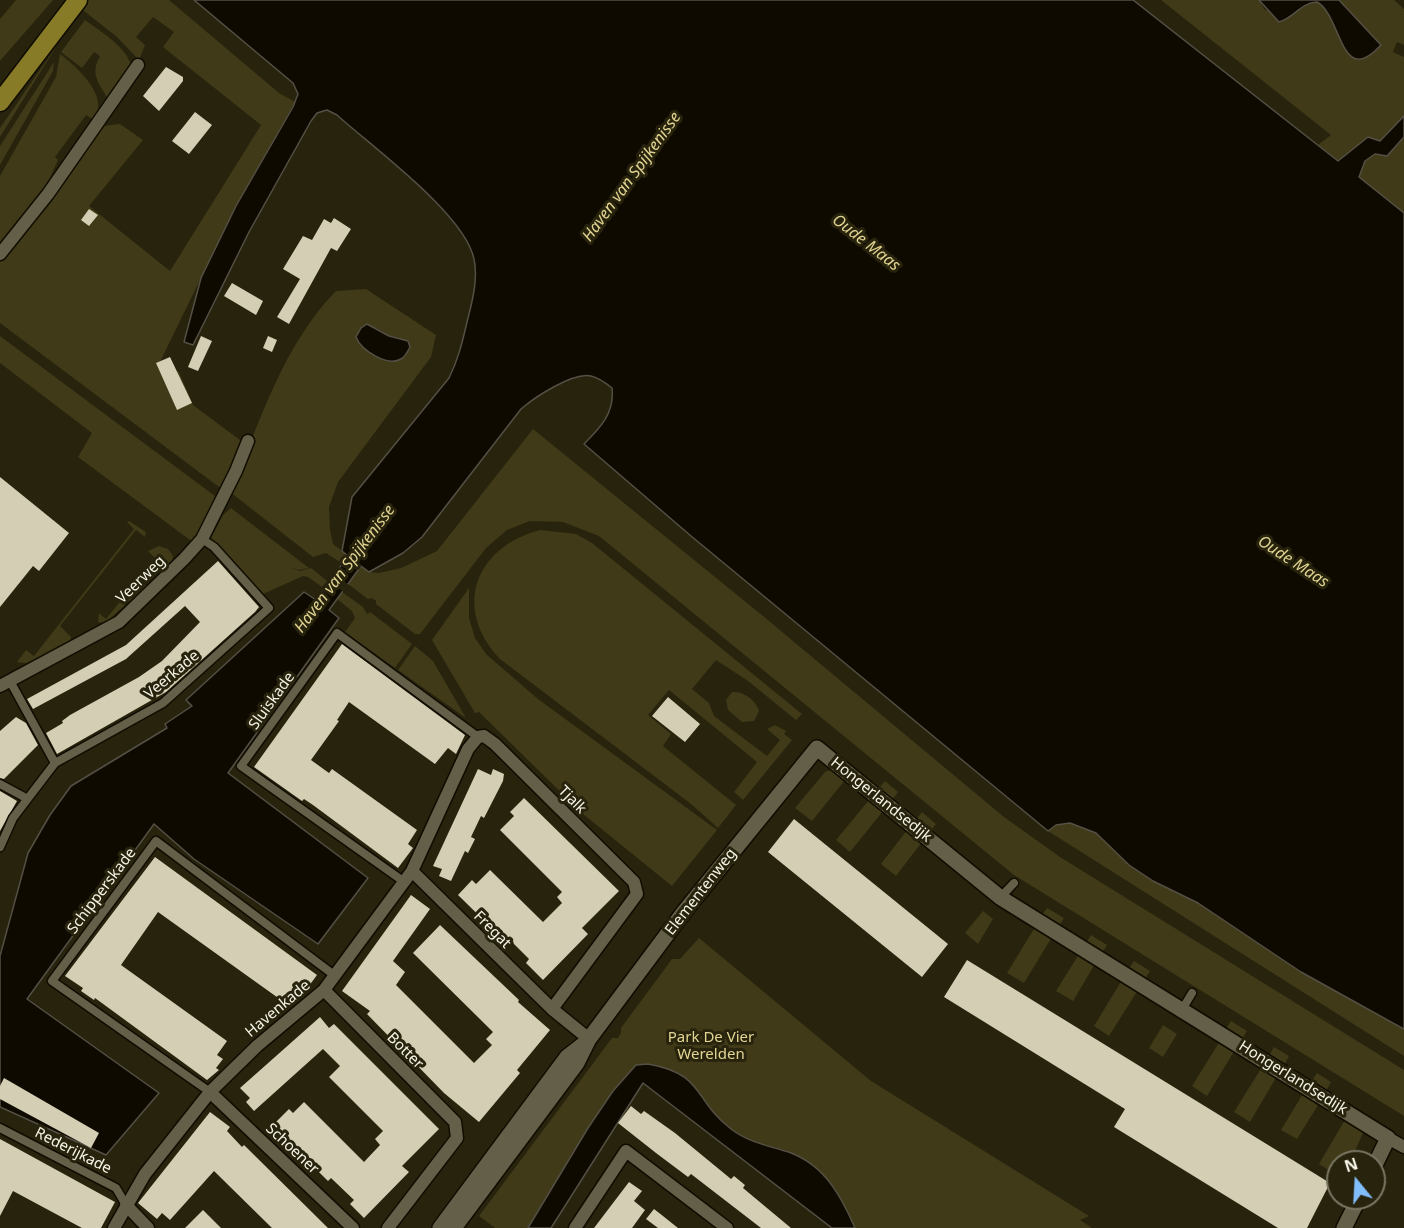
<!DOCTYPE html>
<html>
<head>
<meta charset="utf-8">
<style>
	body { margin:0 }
	#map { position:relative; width:1404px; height:1228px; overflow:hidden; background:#27230d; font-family:"Noto Sans",sans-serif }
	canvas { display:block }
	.north { position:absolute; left:1326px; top:1150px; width:60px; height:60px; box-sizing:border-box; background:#27230d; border:2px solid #797663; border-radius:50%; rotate:342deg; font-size:16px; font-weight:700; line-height:24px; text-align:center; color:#f5f3e5 }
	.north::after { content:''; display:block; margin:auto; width:21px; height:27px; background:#80bdfa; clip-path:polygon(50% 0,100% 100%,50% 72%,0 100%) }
</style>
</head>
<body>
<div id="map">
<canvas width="1404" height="1228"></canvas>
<div class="north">N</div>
</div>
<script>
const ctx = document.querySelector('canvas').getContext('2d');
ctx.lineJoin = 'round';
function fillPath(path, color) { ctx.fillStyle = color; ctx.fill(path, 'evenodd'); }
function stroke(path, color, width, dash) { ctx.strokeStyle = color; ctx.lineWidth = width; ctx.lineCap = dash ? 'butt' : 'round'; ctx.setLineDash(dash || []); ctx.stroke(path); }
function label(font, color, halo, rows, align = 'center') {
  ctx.font = font + ' "Noto Sans",sans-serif'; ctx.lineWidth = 6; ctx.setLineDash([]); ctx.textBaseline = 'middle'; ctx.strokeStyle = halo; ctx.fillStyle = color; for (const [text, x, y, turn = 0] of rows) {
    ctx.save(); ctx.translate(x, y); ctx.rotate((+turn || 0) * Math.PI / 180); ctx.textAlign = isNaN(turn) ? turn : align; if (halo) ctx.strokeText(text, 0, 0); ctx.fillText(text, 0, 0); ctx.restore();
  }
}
const green = new Path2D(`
	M16 0H53L0 61V19Z
	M70 0H169L279 93 295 102 236 206 159 364 179 372 193 405 244 443 224 487H219L0 323V260L103 126 120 124 143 140 89 206 170 271 261 125 163 47 174 32 153 17 136 37 145 45 139 60 117 37Z
	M1161 0H1259L1265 10 1293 14 1300 7 1317 2 1381 45 1339 0H1394L1404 9V45L1397 42 1393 52 1404 57V213L1318 145 1331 135Z
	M85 20C101 32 126 46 131 66L108 99C98 82 90 74 100 56L94 52 82 68 61 52Z
	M59 42 0 137V128Z
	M60 54C78 68 110 96 94 120L86 115 55 157 58 160 44 191 0 247V176L56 77Z
	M54 62 53 71 0 165V146Z
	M366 289 436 335 431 357 338 482 329 507 330 530 333 544 349 556 343 564 326 553 313 557 230 492C260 423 282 346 336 291ZM377 328 389 336 400 338 360 346Z
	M0 336 215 496 211 515 194 543 78 457 92 433 0 363Z
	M533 429 763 616 1004 817 1060 857 1404 1070V1116L1014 875 599 536 563 522 530 521 507 530 486 548 420 634H415L376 604V601L372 598 368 599 348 584 362 565 369 572 379 573 401 568 437 551Z
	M231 508 309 568 299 570 289 567 300 571 311 568 327 581 322 587 308 577 303 576 263 594 211 538 223 515Z
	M129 521 146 532 145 537 136 530 60 626 71 637 70 642 30 664 17 662 26 650 34 656 134 529 127 522Z
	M540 530 576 534 592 543 802 714 796 720 748 681 716 660 692 689 709 703 714 716 767 756 780 740 767 729 775 725 786 731 784 734 792 740 743 800 734 792 757 762 669 690 648 715 671 734 663 746 736 805 718 828 691 804 500 659C452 608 475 547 540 530Z
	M159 546 168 549 173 556 172 563 160 574 156 570 143 583 147 586 105 623 98 622 99 613 106 619 155 558 148 551Z
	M469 588V618L475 638 486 654 538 699 717 830 672 886 583 814 479 712 475 713 432 640Z
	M342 592 363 607 367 614 370 612 412 644 395 668 345 632 355 618 352 611 337 599Z
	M415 646 433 661 466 718 398 670Z
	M732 692C743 691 756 700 759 711L754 721 742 722 728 710 726 700Z
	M830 770 845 780 812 821 795 808 825 772Z
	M885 781 898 792 892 800 878 789Z
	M869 800 883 811 850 852 836 840Z
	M922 812 936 824 930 832 916 820Z
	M1070 823 1096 833 1129 865 1153 881 1198 903 1301 972 1404 1029V1056L1048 831 1055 825Z
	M907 830 922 842 896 876 881 864Z
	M1047 908 1064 918 1059 926 1042 915Z
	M983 911 993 919 978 944 965 933Z
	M1035 927 1052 937 1024 983 1007 973Z
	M1091 935 1107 945 1102 953 1086 943Z
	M699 938 871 1081 1089 1216 1080 1220 1092 1228H837L629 1072 588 1128 528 1228H495L479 1216 612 1038H618L621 1033V1028L672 959H680Z
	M1079 954 1095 964 1073 1001 1056 991Z
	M1134 961 1150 971 1144 980 1128 970Z
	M1122 980 1138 990 1109 1036 1094 1026Z
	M1231 1021 1247 1031 1242 1039 1226 1029Z
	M1163 1025 1177 1034 1163 1057 1149 1048Z
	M1220 1041 1235 1050 1207 1096 1192 1086Z
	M1274 1047 1289 1056 1284 1065 1269 1056Z
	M1262 1067 1277 1076 1250 1122 1234 1112Z
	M1317 1073 1331 1082 1326 1091 1311 1082Z
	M1304 1092 1320 1102 1297 1139 1281 1130Z
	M1346 1118 1361 1128 1363 1133 1350 1162H1338V1176L1319 1164Z`);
const water = new Path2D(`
	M194 0H1133L1338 161 1368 137 1380 141 1404 116V137L1387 156 1375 154 1365 161 1359 177 1404 213V1029L1301 972 1198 903 1153 881 1129 865 1096 833 1070 823 1056 825 1048 831 691 536 584 444C600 428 615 413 612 388 606 383 599 378 591 376 573 372 535 397 521 409L422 537 403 553 369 572 361 566 329 610 339 618 228 773 368 878 318 944 194 859 154 824 27 999 159 1093 106 1155 0 1107V956L28 853 50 815 71 786 167 728 165 724 192 706 186 700 304 592 316 600 348 556 342 551 352 497 449 378C459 358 463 339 468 318 473 299 478 277 474 259 465 214 372 147 337 115L327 110 317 113 311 121 249 232 193 345 184 342 201 278 236 206 293 107 298 94 293 83Z
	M1259 0H1339L1381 45C1340 90 1342 15 1317 2 1300 3 1294 18 1279 22Z
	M367 324 389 336 408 341 410 347C408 351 405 357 401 359 387 367 361 350 356 337L361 328Z
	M648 1064C705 1074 693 1100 731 1129 749 1143 771 1146 791 1153 825 1166 841 1196 855 1228H832L643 1083 551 1228H528L588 1128 613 1091 636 1065Z`);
const pier = new Path2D(`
	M333 573 350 586 345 593 327 580Z`);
const building = new Path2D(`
	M166 67 183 77V81L159 111 143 96Z
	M195 112 212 125 189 154 172 141Z
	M89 209 98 215 89 226 81 220Z
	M334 218 351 229 337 251 331 248 289 324 277 317 300 279 283 269 303 236 312 240 324 219 331 223Z
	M232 283 263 301 256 315 224 296Z
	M201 336 212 341 198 371 188 367Z
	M268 336 277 340 272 352 263 348Z
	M170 357 192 403 177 410 156 363Z
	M0 477 69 533 39 571 33 566 0 607Z
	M218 561 259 607 255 612 166 692 57 754 46 733 63 723 62 721 70 715 139 677 162 661 200 622 185 606 126 659 33 709 27 699 126 645Z
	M342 644 465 735 456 754 448 748 435 764 349 702 337 720 339 721 311 760 329 773 332 769 417 830 408 844 413 848 398 868 313 805 304 799 302 801 254 767Z
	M668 697 700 724 685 742 652 716Z
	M16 717 26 723 38 745 4 779 0 778V731Z
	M478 769 491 775 493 769 504 774 503 781 484 818 481 816 471 837 475 839 468 853 465 851 451 881 439 876 442 869 433 866Z
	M0 791 17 801 0 831Z
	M524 798 619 891 582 928 588 934 543 980 526 963 529 959 509 939 506 942 458 895 472 880 476 884 490 870 543 922 562 903 557 897 562 892 500 830 514 816 510 812Z
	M794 819 948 944 922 977 768 852Z
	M155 857 317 975 303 994 298 991 288 1005 158 912 121 965 227 1041 217 1055 223 1059 216 1068 219 1070 207 1080 95 998 94 1000 81 991 83 988 65 976Z
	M411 895 430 909 393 961 405 972 396 985 474 1063 492 1045 486 1039 493 1032 413 953 440 925 519 1000 518 1002 550 1030 517 1070 520 1073 479 1122 444 1093 367 1014 370 1011 342 991Z
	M967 960 1330 1183 1307 1228H1278L1114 1127 1125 1109 944 997Z
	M320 1017 329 1028 334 1024 439 1129 402 1166 409 1172 364 1218 350 1204 354 1200 331 1178 328 1181 272 1126 289 1109 293 1113 304 1102 364 1162 380 1145 375 1139 383 1131 329 1077 340 1066 323 1049 254 1111 246 1102 250 1098 240 1088Z
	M4 1078 99 1133 91 1148 0 1099V1086Z
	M631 1106 641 1114 644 1111 675 1133 731 1179 734 1176 745 1185 743 1188 791 1228H761L691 1174 688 1177 656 1153 618 1123Z
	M210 1112 230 1127 227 1131 242 1147 244 1145 328 1228H272L214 1171 170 1220 162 1213 157 1219 138 1203Z
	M0 1139 115 1202 101 1228H82L13 1191 0 1216Z
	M629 1182 642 1191 634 1201 645 1210 632 1228H594Z
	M654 1209 663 1216 678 1228H658L646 1219Z
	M203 1210 221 1228H185Z`);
const pedestrian = new Path2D(`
	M10 681 55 763
	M0 784 26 798
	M0 847 13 818 55 763 163 703 269 608 214 547 202 539
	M403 881 241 766 337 633 478 737
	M999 899 1014 883
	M1180 1013 1192 993
	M210 1092 52 981 156 841 334 975
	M0 1128 116 1188 126 1205`);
const minor = new Path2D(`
	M0 254 48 194 138 65
	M0 686 119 622 184 559 202 539 236 471 248 441
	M412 871 552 1009 589 1039
	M324 990 455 1122 457 1138 388 1228
	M210 1092 353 1228
	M1388 1138 1404 1147
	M126 1205 148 1228
	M114 1228 145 1174 210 1092 257 1046 324 990 412 871 468 749 478 737 484 736 495 744 634 882 637 894 552 1009
	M575 1228 626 1151 727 1228`);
const tertiary = new Path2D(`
	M440 1228 567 1057 585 1043
	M454 1228 577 1063 589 1039 683 913 817 748 1001 898 1388 1138 1374 1167
	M1344 1228 1359 1198`);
const primary = new Path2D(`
	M0 102 78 0`);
const streetNames = [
	["Veerweg",141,580,-44],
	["Veerkade",172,675,-40],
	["Sluiskade",272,701,-54],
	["Tjalk",572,800,45],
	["Hongerlandsedijk",881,800,39],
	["Schipperskade",102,891,-53],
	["Elementenweg",701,892,-52],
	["Fregat",492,930,45],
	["Havenkade",278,1009,-40],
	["Botter",405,1051,45],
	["Hongerlandsedijk",1293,1078,32],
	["Schoener",292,1149,43],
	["Rederijkade",73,1151,27]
];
const parkNames = [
	["Park De Vier",711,1038],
	["Werelden",711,1055]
];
const waterNames = [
	["Haven van Spijkenisse",632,177,-54],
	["Oude Maas",866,243,38],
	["Oude Maas",1293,562,33],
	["Haven van Spijkenisse",345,569,-53]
];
fillPath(green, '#403a18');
fillPath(water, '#0f0a00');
stroke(water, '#545045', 1.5);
fillPath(pier, '#27230d');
fillPath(building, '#d3ceb4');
stroke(pedestrian, '#100c00', 11);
stroke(minor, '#100c00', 15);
stroke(tertiary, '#100c00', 18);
stroke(primary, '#100c00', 21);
stroke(pedestrian, '#635f48', 8);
stroke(minor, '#635f48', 12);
stroke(tertiary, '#635f48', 15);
stroke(primary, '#887b28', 18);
label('15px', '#f5f3e5', '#27230d', streetNames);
label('15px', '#e2d593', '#27230d', parkNames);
label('italic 16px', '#e0d391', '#27230d', waterNames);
</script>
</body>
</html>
